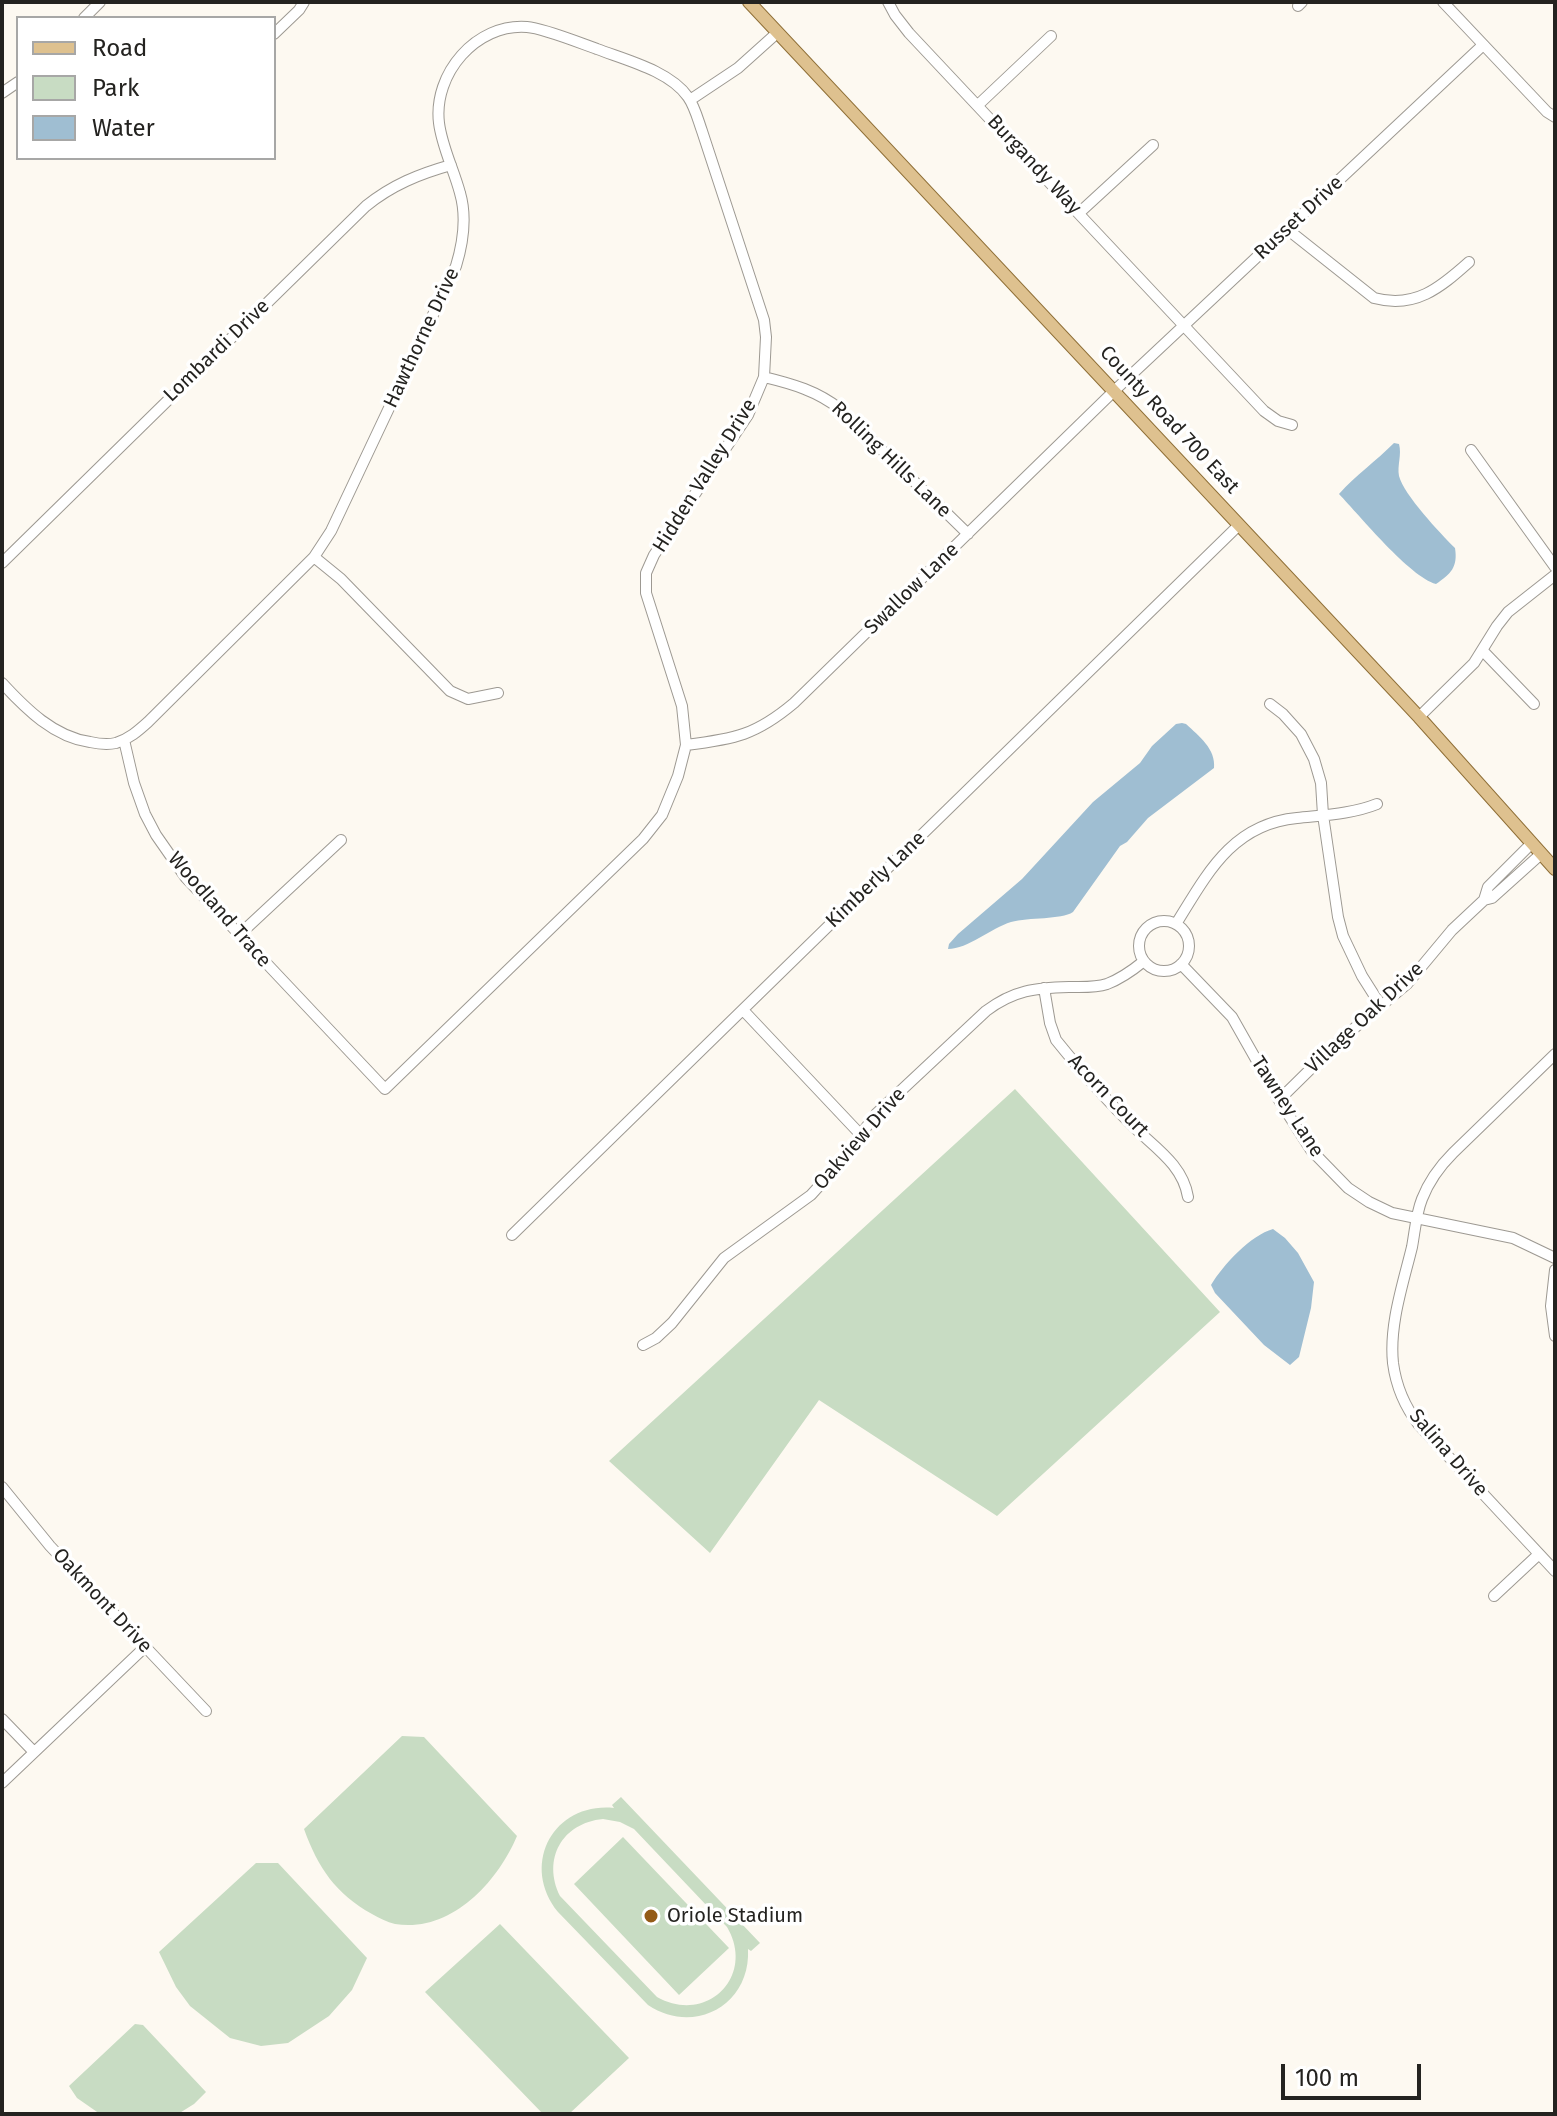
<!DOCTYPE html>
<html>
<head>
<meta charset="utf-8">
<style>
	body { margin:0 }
	#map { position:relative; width:1557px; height:2116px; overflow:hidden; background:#fdf9f1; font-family:"Fira Sans",sans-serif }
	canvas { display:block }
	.frame { position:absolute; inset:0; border:4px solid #242320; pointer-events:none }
	.legend { position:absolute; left:16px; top:16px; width:260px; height:144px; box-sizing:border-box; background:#fff; border:2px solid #a7a7a6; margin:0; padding:10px 14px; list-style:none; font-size:24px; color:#242320 }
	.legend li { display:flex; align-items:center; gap:16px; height:40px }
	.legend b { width:40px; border:2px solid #a7a7a6 }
	.scale { position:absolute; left:1281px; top:2064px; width:140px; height:36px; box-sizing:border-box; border:4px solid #242320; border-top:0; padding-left:10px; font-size:24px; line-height:28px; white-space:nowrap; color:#242320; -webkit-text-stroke:6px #fff; paint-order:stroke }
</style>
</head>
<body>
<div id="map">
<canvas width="1557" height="2116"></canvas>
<div class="frame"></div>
<ul class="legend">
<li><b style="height:10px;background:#dec18f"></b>Road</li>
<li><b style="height:22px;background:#c8dcc3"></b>Park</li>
<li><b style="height:22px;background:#9fbed2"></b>Water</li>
</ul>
<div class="scale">100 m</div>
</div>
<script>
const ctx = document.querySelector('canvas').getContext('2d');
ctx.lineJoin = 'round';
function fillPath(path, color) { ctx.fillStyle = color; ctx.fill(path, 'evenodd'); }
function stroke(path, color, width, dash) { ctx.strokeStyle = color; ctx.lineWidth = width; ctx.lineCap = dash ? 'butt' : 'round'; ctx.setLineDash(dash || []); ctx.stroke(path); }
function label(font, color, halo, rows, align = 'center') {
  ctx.font = font + ' "Fira Sans",sans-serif'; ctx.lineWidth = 7; ctx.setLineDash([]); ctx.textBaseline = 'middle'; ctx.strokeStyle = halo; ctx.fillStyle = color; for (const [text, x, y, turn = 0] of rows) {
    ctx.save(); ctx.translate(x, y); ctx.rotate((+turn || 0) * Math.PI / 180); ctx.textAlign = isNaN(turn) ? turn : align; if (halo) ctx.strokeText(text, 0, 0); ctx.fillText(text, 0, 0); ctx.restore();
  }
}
const green = new Path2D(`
	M1015 1089 1220 1312 997 1516 819 1400 710 1553 609 1461Z
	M402 1736 424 1737 517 1836C497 1883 451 1933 395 1924 387 1922 379 1918 372 1914 336 1894 318 1868 304 1829Z
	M621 1797 760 1943 751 1951 748 1949C751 2005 694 2036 648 2005L558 1912C520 1865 553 1802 614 1808L612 1805ZM603 1819 620 1822 634 1829 727 1927C756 1976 707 2025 657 1997L560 1896C542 1859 562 1823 603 1819Z
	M623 1837 729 1948 679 1995 574 1884Z
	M256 1863H278L367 1958 352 1990 329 2016 288 2043 261 2046 230 2038 190 2006 176 1987 159 1952Z
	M500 1924 629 2058 569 2114H543L425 1992Z
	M135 2024 143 2025 206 2092 194 2104 178 2114H100L77 2098 69 2086Z`);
const water = new Path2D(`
	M1394 443 1399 444C1402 455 1397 465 1399 476 1404 495 1440 533 1455 548 1458 567 1451 574 1436 584 1410 577 1360 516 1339 494 1356 475 1376 461 1394 443Z
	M1182 723 1186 724C1199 736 1216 749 1214 768L1148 818 1127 842 1120 846 1073 912C1061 920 1029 917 1011 922 991 928 968 949 948 949L949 944 958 934 1022 879 1093 802 1140 763 1152 746 1176 724Z
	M1273 1229 1285 1238 1298 1253 1314 1282 1311 1308 1299 1357 1290 1365 1264 1345 1215 1293 1211 1285C1223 1265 1251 1235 1273 1229Z`);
const minor = new Path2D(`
	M888 2 895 15 909 33 1264 411 1278 421 1292 425
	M1443 2 1547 112 1555 117
	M1298 6 1302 2
	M84 18 100 2
	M274 34 299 10 304 2
	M2 93 18 82
	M690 100 738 68 777 33
	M978 105 1051 36
	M1079 213 1153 145
	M1287 229 1374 298C1415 309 1440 288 1469 262
	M764 377C793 384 817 391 840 409L968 534
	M1471 450 1555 567
	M314 557 341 579 450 691 468 699 498 693
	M2 563 366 206C392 185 419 174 451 165
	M1482 650 1534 704
	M2 683C26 709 54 737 90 742 99 744 107 745 116 743 129 739 138 731 148 722L314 557 331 531 456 266C463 243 467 217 460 193 454 170 442 147 439 123 433 74 476 23 527 27 543 28 580 43 597 49 626 60 670 71 688 97 695 107 698 120 702 131L764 320 766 337 764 377 748 415 654 555 646 573V593L682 706 686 745 678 776 662 815 643 839 385 1089 186 878 156 835 145 814 134 783 124 740
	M1270 704 1283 714 1301 734 1314 759 1321 783 1323 815 1338 917 1343 936 1362 976 1381 1006
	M1419 717 1474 663 1497 626 1508 612 1555 575
	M686 745C735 739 756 735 794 703L1114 391 1483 45
	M1484 900 1488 887 1532 843
	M1139 946a25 25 0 1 1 50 0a25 25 0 1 1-50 0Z
	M1176 924C1207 874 1232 824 1297 818 1324 815 1352 814 1377 804
	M239 935 341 840
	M1181 964 1232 1017 1279 1100 1311 1150 1348 1188 1369 1202 1392 1213 1513 1238 1555 1258
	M1044 988 1050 1023 1056 1040C1081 1071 1108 1102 1136 1129 1157 1149 1183 1166 1188 1197
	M743 1010 860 1134
	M1555 1054 1453 1153C1440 1166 1429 1181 1422 1199 1416 1214 1415 1231 1412 1247 1403 1284 1389 1325 1393 1363 1396 1386 1405 1407 1419 1425L1555 1571
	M1279 1100 1339 1041 1407 984 1452 930 1484 900 1492 898 1541 854
	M512 1235 1239 525
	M1555 1270 1551 1306 1555 1336
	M643 1345 656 1338 672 1323 724 1258 811 1195 839 1164 876 1114 986 1011C1014 990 1035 988 1069 987 1081 987 1095 988 1107 984 1120 979 1133 970 1144 961
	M2 1487 50 1546 206 1711
	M1494 1596 1539 1554
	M2 1719 34 1752
	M2 1783 145 1647`);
const major = new Path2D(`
	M749 2 1419 717 1555 869`);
const markers = [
	[651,1916,8,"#945b17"]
];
const streetNames = [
	["Burgandy Way",1034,165,47],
	["Russet Drive",1299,218,-43],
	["Hawthorne Drive",422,338,-65],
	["Lombardi Drive",217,351,-44],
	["County Road 700 East",1169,420,47],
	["Rolling Hills Lane",891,460,44],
	["Hidden Valley Drive",705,476,-58],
	["Swallow Lane",912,589,-44],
	["Kimberly Lane",876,880,-44],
	["Woodland Trace",219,910,49],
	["Village Oak Drive",1365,1018,-43],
	["Acorn Court",1108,1096,46],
	["Tawney Lane",1287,1107,57],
	["Oakview Drive",860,1139,-49],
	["Salina Drive",1448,1453,49],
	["Oakmont Drive",102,1601,47]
];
const poiNames = [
	["Oriole Stadium",667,1916]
];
fillPath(green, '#c8dcc3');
fillPath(water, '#9fbed2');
stroke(minor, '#9d9992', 12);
stroke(major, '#8f6f37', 14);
stroke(minor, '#fff', 10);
stroke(major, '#dec18f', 12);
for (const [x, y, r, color] of markers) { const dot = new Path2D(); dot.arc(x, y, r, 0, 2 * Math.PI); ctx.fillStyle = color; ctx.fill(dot); stroke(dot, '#fff', 3); }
label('20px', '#242320', '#fff', streetNames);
label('20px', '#242320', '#fff', poiNames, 'left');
</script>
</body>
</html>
